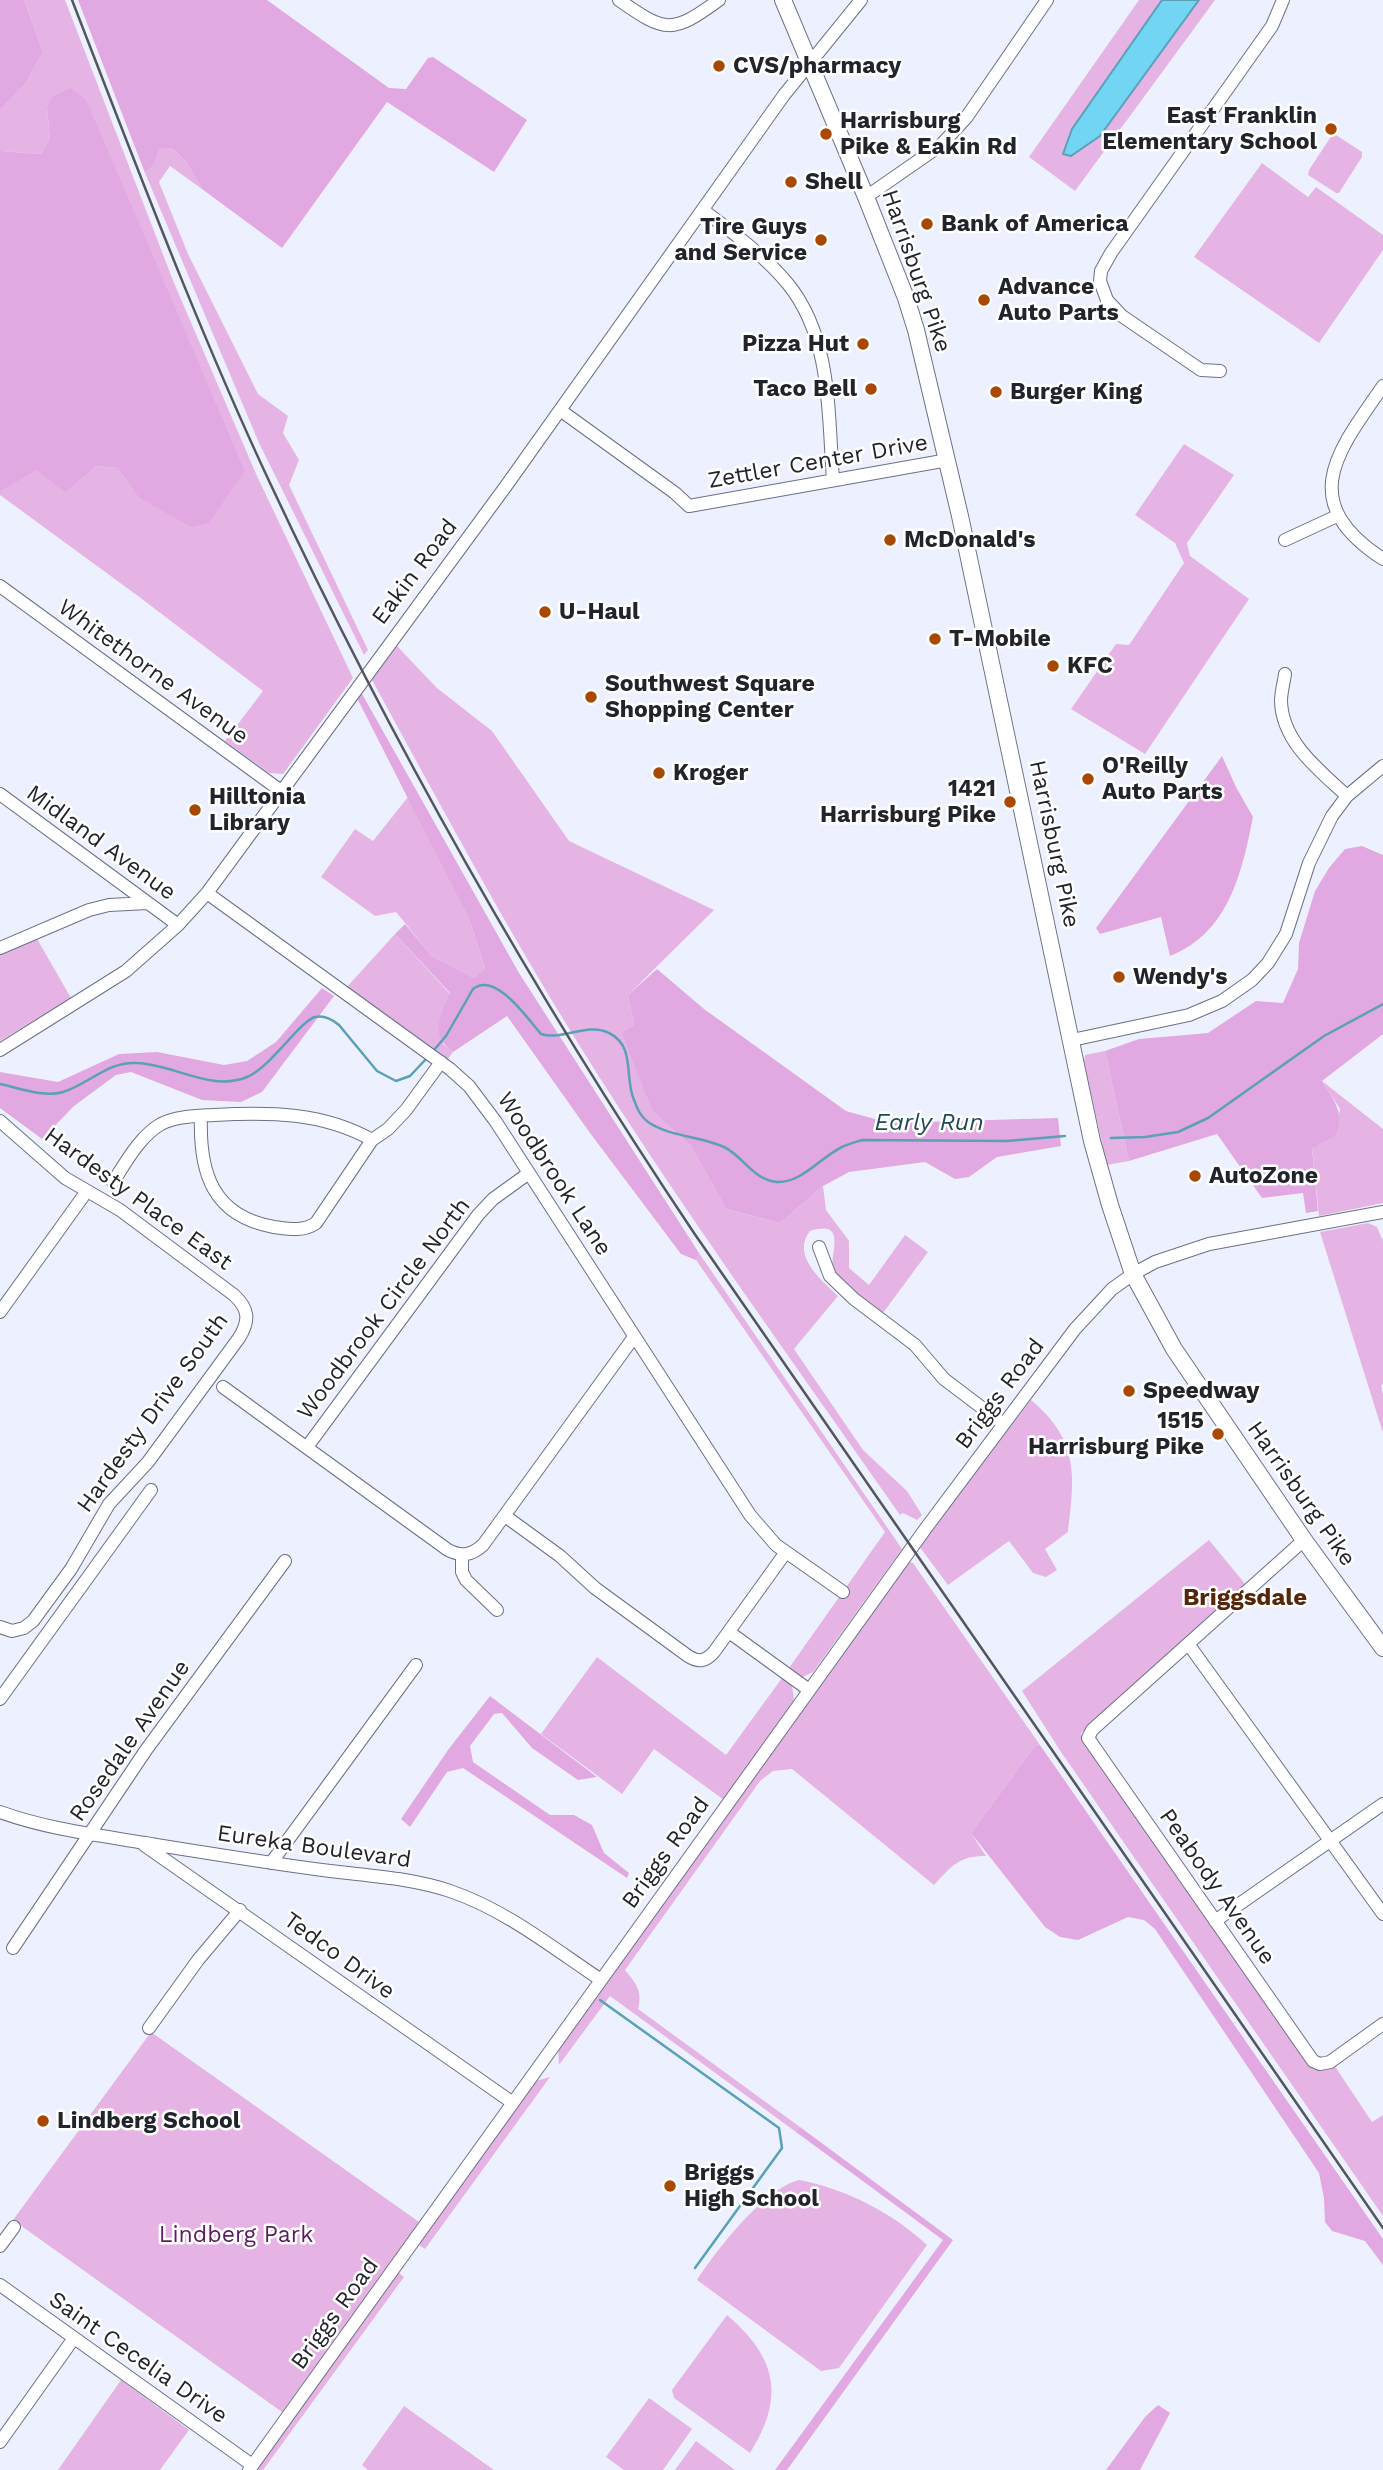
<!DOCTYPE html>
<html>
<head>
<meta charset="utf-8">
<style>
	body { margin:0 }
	canvas { display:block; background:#edf1ff }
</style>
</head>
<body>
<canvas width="1383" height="2470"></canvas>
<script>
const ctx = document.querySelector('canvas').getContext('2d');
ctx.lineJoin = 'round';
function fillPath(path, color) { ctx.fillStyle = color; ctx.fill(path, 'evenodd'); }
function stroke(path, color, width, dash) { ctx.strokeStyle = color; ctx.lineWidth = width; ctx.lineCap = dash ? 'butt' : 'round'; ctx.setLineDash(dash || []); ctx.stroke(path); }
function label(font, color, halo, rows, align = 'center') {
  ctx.font = font + ' "Work Sans",sans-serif'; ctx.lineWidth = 5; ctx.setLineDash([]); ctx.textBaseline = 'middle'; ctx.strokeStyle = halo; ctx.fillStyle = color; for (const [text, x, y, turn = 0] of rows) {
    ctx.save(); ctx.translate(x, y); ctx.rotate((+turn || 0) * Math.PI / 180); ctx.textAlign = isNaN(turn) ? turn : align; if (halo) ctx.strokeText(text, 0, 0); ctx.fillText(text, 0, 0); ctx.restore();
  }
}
const green = new Path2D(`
	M24 0H65L174 283 257 476 353 678 283 774 269 773 225 741 263 691 138 596 0 495V492L36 469 65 493 97 466 117 468 138 497 245 470 163 280 47 108 50 138 41 154 0 151V110L26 83 43 52Z
	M1139 0H1162L1072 129 1064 154 1100 136 1199 0H1215L1075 191 1029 157Z
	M1332 135H1336L1362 152V157L1339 193H1336L1308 175 1309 170Z
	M160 148H172L187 163 202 189 170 166 159 182 188 254 258 394 288 416 283 433 299 460 289 485 368 650 364 655 259 443 145 173 154 165Z
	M1262 163 1308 197 1316 187 1383 235V250L1319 343 1194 257Z
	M1184 444 1234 475 1187 543 1190 556 1249 599 1145 754 1071 709 1116 644 1129 645 1184 563 1175 543 1135 515Z
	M397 646 437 688 492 731 569 841 714 910 628 995 634 1025 623 1033 652 1111 691 1146 726 1209 780 1223 823 1186 826 1210 849 1241V1268L869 1285 905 1235 928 1252 883 1313C867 1301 848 1290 835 1274 825 1261 852 1218 810 1231 791 1255 821 1280 838 1296L794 1349 863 1450 907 1491 922 1515 917 1520 903 1513 900 1515C792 1360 681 1208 581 1048 506 928 440 804 372 680Z
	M408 797 470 921 485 968 474 978 432 956 396 912 375 916 321 877 355 829 373 841Z
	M395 934 450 994 443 1044 453 1052 447 1060 346 988Z
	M36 937 71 998 0 1041V953Z
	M1105 1051 1129 1161 1107 1165 1084 1062 1085 1055Z
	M1322 1081 1383 1129V1203L1319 1216 1312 1147 1335 1135 1340 1109Z
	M1368 1223 1377 1227 1383 1241V1384L1381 1386 1383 1394V1433L1320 1232Z
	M699 1253 902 1549 813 1672 801 1678 789 1668 885 1532 696 1260Z
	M1031 1400C1079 1440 1075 1476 1068 1532L1045 1549 1057 1570 1046 1577 1033 1573 1009 1541 948 1585 919 1546Z
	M1209 1540 1246 1585 1081 1733V1739L1307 2059 1334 2065 1372 2122 1383 2115V2216L1061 1752 1022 1691Z
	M909 1562 913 1563 1040 1745 1035 1746 971 1833 986 1856C958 1856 952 1866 934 1885L792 1769 773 1771 760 1781 625 1970C636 1983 643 1992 638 2009L800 2127 796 2132 610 1996 559 2065 558 2048Z
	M597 1657 726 1755 782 1678 792 1685 794 1700 724 1800 654 1749 622 1794 541 1734Z
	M151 2032 419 2222 282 2412 13 2220Z
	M550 2077 425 2249 420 2246 421 2237 532 2082Z
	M799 2180C846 2189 893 2213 927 2245L839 2368 821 2371 697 2280C717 2250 763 2189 799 2180Z
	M397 2271 404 2277 263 2470H255Z
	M727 2315C776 2357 786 2396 750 2453L674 2398 672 2390Z
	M121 2380 189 2430 160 2470H58Z
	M649 2398 692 2429 663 2470H624L606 2457Z
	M404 2406 494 2470H368L362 2465Z
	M696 2441 735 2470H675Z`);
const forest = new Path2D(`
	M0 0H24L43 52 26 83 0 110Z
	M78 0H267L389 88 406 89 428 58 433 57 527 120 494 172 387 102 282 248 202 189 187 163 172 148H160L154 165 145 173Z
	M70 88 86 100 245 470 209 523 191 527 138 497 117 468 97 466 65 493 36 470 0 492V151L41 154 50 138 47 108 52 97Z
	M361 692 519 973 699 1253 696 1260 681 1254 590 1133 507 1016 453 1052C429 1035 440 1016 450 993L395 934 405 924 432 956 474 978 485 968 470 921 357 698Z
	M1222 756 1236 787 1253 817C1242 872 1229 933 1170 956L1161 917 1100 934 1096 928Z
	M1362 846 1383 855V1034L1322 1081C1334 1101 1345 1112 1336 1135L1312 1148 1318 1211 1306 1213 1303 1193 1262 1198 1217 1134 1129 1161 1105 1051 1139 1039 1208 1033 1256 1001 1283 1003 1298 969 1299 943 1315 891 1329 868 1345 849Z
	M657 969 704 1009 846 1111 889 1123 1058 1118 1061 1146 997 1157 969 1177 955 1179 925 1162 849 1172 823 1186 780 1223 726 1209 691 1146 652 1111 622 1033 634 1025 628 995Z
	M322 988 334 996 262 1092 241 1102 202 1100 131 1072 116 1075 74 1106 42 1139 0 1108V1072L58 1082 119 1054 157 1052 224 1065 247 1061 276 1042Z
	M490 1696 597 1777 578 1780 532 1748 502 1713 494 1714 470 1746 473 1762 550 1815H574L592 1825 604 1853 629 1873 627 1878 463 1768 447 1772 410 1827 401 1819 448 1750Z
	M1040 1745 1383 2239V2265L1365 2241 1332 2231 1325 2222 1324 2198 1319 2173 1155 1929 1144 1920 1128 1917 1078 1940 1060 1937 1045 1927 971 1833 1035 1746Z
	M800 2127 953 2240 787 2470H775L943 2240 796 2132Z
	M1158 2405 1170 2413 1140 2470H1106L1145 2417Z`);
const water = new Path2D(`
	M1162 0H1199L1100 136 1071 156 1063 154 1072 129Z`);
const stream = new Path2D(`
	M434 1050 446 1036 473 989C495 971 527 1018 541 1034 562 1041 588 1022 609 1033 636 1046 624 1078 634 1100 637 1108 640 1116 648 1122 670 1137 700 1136 724 1147 743 1156 753 1180 777 1182 802 1183 821 1157 842 1147 848 1144 856 1142 862 1140L1007 1141 1065 1136
	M0 1084C19 1088 44 1098 63 1092 89 1084 108 1061 137 1063 173 1064 211 1092 247 1077 269 1069 300 1021 315 1017 324 1015 333 1020 339 1025L377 1071 396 1081 410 1076 427 1058
	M1111 1138 1145 1137 1178 1132 1208 1118 1324 1036 1383 1004
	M600 2000 779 2128 782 2148 695 2268`);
const minor = new Path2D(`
	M619 0C666 33 672 34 719 0
	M866 197 941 145 966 118 1047 0
	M703 210C733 233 764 255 788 284 832 338 828 415 833 480
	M1220 371 1201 370 1122 316 1107 300 1100 281 1101 271 1111 253 1272 26 1283 0
	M1383 386C1336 453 1296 502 1383 559
	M560 410 675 493 689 506 948 460
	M1285 540 1337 516
	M0 586 281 791
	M1285 674C1284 682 1281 692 1281 701 1282 742 1319 770 1347 796
	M0 794 178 925
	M207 893 450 1069 469 1086 496 1122 750 1515 776 1545 843 1592
	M0 948 89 910 109 905 148 903
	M1072 1040 1189 1015 1222 1001 1252 980 1268 963 1286 934 1309 863 1332 816 1347 796 1383 766
	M0 1050 126 971 178 925 207 893 506 486 784 95 861 0
	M201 1116C199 1172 212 1216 274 1227 289 1229 303 1232 316 1223L372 1140 388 1129 406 1110 441 1062
	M0 1121 65 1178 120 1210 234 1295C249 1309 250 1320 239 1338L148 1462 109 1504 71 1569 33 1621 24 1628 12 1631 0 1627
	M113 1182C126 1162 140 1136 161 1124 176 1116 197 1116 214 1115 269 1112 323 1112 372 1140
	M819 1247 830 1276 854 1299 915 1345 944 1379 1002 1423
	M0 1312 87 1191
	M223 1387 448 1550C462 1557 472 1555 483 1545L634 1337
	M307 1447 478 1215 493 1199 529 1173
	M505 1516 560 1556 595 1588 688 1656C699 1663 706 1661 714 1652L786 1552
	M1304 1540 1092 1730 1088 1738 1313 2061 1320 2064 1330 2062 1383 2024
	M462 1555V1572L466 1580 497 1610
	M729 1632 809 1690
	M1189 1645 1383 1914
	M0 1699 151 1490
	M0 1812C47 1829 97 1835 145 1843 207 1853 268 1863 330 1871 370 1876 412 1878 450 1891 506 1910 553 1948 601 1980
	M144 1845 513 2103
	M271 1863 416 1665
	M1215 1921 1383 1804
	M13 1948 146 1750 285 1561
	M149 2028 198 1960 240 1910
	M0 2246 14 2227
	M0 2285 252 2465
	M0 2442 74 2338
	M249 2470 926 1528 1075 1329 1112 1289 1133 1274 1155 1262 1209 1244 1383 1212`);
const major = new Path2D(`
	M783 0 866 197 906 298 916 330 960 516 1092 1141 1110 1205 1133 1274 1174 1349 1304 1540 1383 1648`);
const rail = new Path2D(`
	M72 0C135 162 196 325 270 483 393 746 532 991 694 1233L1383 2228`);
const markers = [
	[719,66,7,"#a84801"],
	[1331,129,7,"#a84801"],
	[826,134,7,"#a84801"],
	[791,182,7,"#a84801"],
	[927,224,7,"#a84801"],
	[821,240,7,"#a84801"],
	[984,300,7,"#a84801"],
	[863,344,7,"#a84801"],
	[871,389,7,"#a84801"],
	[996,392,7,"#a84801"],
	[890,540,7,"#a84801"],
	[545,612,7,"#a84801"],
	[935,639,7,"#a84801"],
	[1053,666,7,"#a84801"],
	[591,697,7,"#a84801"],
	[659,773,7,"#a84801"],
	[1088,779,7,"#a84801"],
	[1010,802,7,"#a84801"],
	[195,810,7,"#a84801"],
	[1119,977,7,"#a84801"],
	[1195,1176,7,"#a84801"],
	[1129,1391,7,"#a84801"],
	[1218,1434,7,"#a84801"],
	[43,2121,7,"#a84801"],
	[670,2186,7,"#a84801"]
];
const poiNames = [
	["CVS/pharmacy",733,66],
	["East Franklin",1317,116,"right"],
	["Elementary School",1317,142,"right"],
	["Harrisburg",840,121],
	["Pike & Eakin Rd",840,147],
	["Shell",805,182],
	["Bank of America",941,224],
	["Tire Guys",807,227,"right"],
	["and Service",807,253,"right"],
	["Advance",998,287],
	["Auto Parts",998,313],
	["Pizza Hut",849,344,"right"],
	["Taco Bell",857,389,"right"],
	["Burger King",1010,392],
	["McDonald's",904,540],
	["U-Haul",559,612],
	["T-Mobile",949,639],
	["KFC",1067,666],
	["Southwest Square",605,684],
	["Shopping Center",605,710],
	["O'Reilly",1102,766],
	["Auto Parts",1102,792],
	["Kroger",673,773],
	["1421",996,789,"right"],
	["Harrisburg Pike",996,815,"right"],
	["Hilltonia",209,797],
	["Library",209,823],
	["Wendy's",1133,977],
	["AutoZone",1209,1176],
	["Speedway",1143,1391],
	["1515",1204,1421,"right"],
	["Harrisburg Pike",1204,1447,"right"],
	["Lindberg School",57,2121],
	["Briggs",684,2173],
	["High School",684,2199]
];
const streetNames = [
	["Harrisburg Pike",916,271,71],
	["Zettler Center Drive",818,462,-10],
	["Eakin Road",415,572,-53],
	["Whitethorne Avenue",153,672,36],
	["Midland Avenue",101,843,36],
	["Harrisburg Pike",1054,844,78],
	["Woodbrook Lane",554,1174,57],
	["Hardesty Place East",138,1199,36],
	["Woodbrook Circle North",384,1309,-53],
	["Briggs Road",1000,1394,-53],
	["Hardesty Drive South",153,1413,-54],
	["Harrisburg Pike",1301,1494,55],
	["Rosedale Avenue",130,1741,-55],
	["Eureka Boulevard",314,1847,8],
	["Briggs Road",666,1853,-54],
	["Peabody Avenue",1217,1887,55],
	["Tedco Drive",339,1956,36],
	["Briggs Road",335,2314,-54],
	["Saint Cecelia Drive",138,2358,35]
];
const parkNames = [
	["Lindberg Park",236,2235]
];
const waterNames = [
	["Early Run",929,1123]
];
const neighbourhoodNames = [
	["Briggsdale",1245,1598]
];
fillPath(green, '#e5b4e4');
fillPath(forest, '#e2a8e2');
fillPath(water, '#72d5f3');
stroke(water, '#5aa0b7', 2);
stroke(stream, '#5aa0b7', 2.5);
stroke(minor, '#6b7185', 14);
stroke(major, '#6b7185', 18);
stroke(minor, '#fff', 12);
stroke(major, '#fff', 16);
stroke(rail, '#53565f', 2.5);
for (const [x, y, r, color] of markers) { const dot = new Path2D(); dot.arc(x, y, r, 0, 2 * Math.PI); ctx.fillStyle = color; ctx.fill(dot); stroke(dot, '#fff', 2.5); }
label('bold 23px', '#22242c', '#fff', poiNames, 'left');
label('23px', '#22242c', '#fff', streetNames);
label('23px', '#5e1b60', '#fff', parkNames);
label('italic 24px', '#1d4956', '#fff', waterNames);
label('bold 24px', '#55260a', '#fff', neighbourhoodNames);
</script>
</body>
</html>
